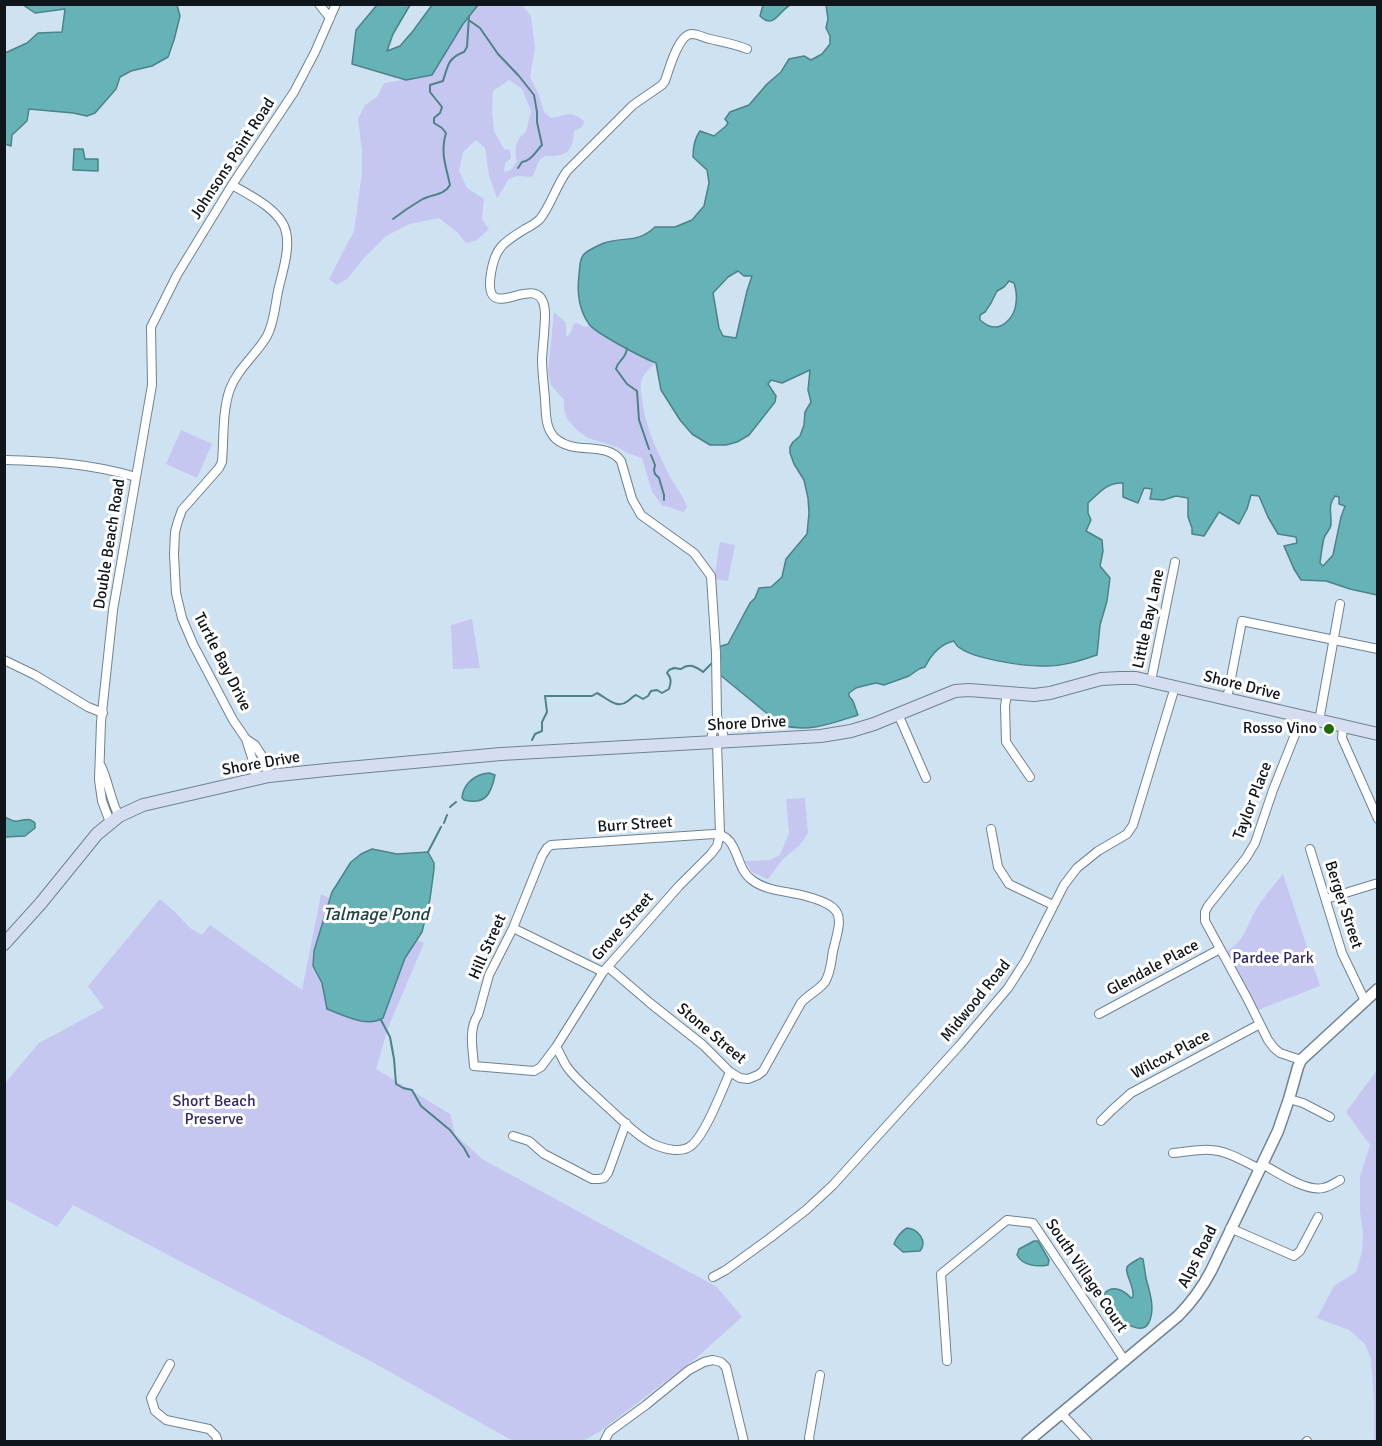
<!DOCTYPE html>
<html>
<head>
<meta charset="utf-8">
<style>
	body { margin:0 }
	#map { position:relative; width:1382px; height:1446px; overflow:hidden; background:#cee2f2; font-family:Signika,sans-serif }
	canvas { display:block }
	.frame { position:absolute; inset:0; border:6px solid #0e151b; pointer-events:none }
</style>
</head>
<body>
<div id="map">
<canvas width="1382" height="1446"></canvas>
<div class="frame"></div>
</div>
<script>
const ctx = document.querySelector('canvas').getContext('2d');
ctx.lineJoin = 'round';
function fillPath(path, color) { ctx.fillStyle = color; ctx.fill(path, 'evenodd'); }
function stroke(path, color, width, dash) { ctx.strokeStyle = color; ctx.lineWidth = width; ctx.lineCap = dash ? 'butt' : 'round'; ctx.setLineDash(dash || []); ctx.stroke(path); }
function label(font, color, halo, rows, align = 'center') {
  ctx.font = font + ' Signika,sans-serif'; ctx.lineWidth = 6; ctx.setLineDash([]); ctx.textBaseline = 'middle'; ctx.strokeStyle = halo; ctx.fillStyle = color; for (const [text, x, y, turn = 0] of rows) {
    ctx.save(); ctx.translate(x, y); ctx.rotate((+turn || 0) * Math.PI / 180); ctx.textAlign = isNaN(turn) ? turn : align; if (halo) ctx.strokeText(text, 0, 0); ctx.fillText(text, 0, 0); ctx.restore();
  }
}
const green = new Path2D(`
	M478 5H522L531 16 535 47 530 77 539 95 544 112 551 118C567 115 570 110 584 121L582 127 574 131C572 149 570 156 550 156 546 156 544 155 541 159 536 163 536 172 532 177L517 176 509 179 497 198 489 176 485 148 476 140 463 152 459 171 467 188 484 199 482 219 489 229 477 240 466 243 458 233 439 218 410 224 386 236 363 259 347 279 337 285 329 279 354 231 362 173V151L358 119 365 105 377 97 384 83 433 75 463 24ZM509 80 522 89 531 111 526 132C516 138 513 150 517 161L511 170 504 172 505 163 511 158 510 150 504 149 494 131 492 111 493 91Z
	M554 312 566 323V337C571 334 572 329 574 324L577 323 585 327 590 326 654 364C649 369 642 375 641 383 640 387 641 393 642 397 644 425 657 450 669 475 675 486 683 495 687 507L684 512C677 511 671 506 663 506L652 492 642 458 627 453 617 447 588 438 578 431 568 420 564 410V400L551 385 548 372Z
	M181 430 212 444 197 478 166 464Z
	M720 542 735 545 728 581 714 579Z
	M472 619 480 668 453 669 451 625Z
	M805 798 808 833 800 845 783 859 768 879 752 872 745 861 770 860 780 855 789 833 786 799Z
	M1283 874 1320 986 1258 1010 1226 952C1243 942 1246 929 1254 913 1262 899 1273 886 1283 874Z
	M321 894 424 943 388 1028 376 1069 450 1114 455 1134 482 1159 717 1287 742 1317 695 1359 599 1432 583 1441H513L374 1363 73 1205 57 1227 5 1199V1083L39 1043 104 1008 88 986 160 899 175 912 190 928 202 935 210 925 302 990Z
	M1377 1070 1378 1441 1377 1442 1374 1439V1401L1371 1359 1365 1344 1349 1330 1317 1318 1334 1286 1356 1272 1362 1252 1363 1233 1360 1212V1176L1370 1145 1346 1112Z`);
const water = new Path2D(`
	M23 5H177L180 16 174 40 168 57 152 66 131 71 120 77 116 89 95 113 87 116 73 113 29 109 27 121 12 135 11 146 5 144V53L27 43 38 33 62 32 65 9 35 13Z
	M377 5H410L393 34 387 51 400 46 413 31 432 5H478L463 24 432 75 406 80 352 64 356 30Z
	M763 5V4L790 5C779 11 774 30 760 16Z
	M826 5H1377V595L1350 589 1326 581 1301 580 1294 569 1284 546 1297 543 1296 537 1278 534 1268 517 1259 496 1251 495 1247 509 1239 524 1219 512 1204 536 1192 534V528L1188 517V498L1176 496 1163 500 1150 499 1152 489 1144 488 1138 503 1123 497V483C1107 482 1099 493 1088 503V513L1091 520 1086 531 1102 540 1103 551 1100 566 1110 578 1107 601 1100 625 1097 655C1079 661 1061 667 1042 666 1022 666 975 659 960 648 958 647 955 643 954 641 940 644 931 655 925 667L919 669 909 676 884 685 876 683 863 686 856 688 849 693V696L853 701 858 715C833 723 808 733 781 725L719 674 718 647 728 644 750 603 755 598 759 588 771 587 782 577 786 559 807 534 809 513 808 498 804 480 794 464 790 453V447L793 442 800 436 804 425 805 412 811 402 808 390 810 370 782 383 771 380 768 384 776 396 775 402 749 435 737 442 726 445H710L692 434 680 420 661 390 656 363C643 358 595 333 589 324 579 310 577 291 579 275 580 266 579 256 588 251 593 248 599 245 604 243 625 236 637 244 655 227H675L692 220 704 206 709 183 707 170 693 157C693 147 694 139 700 131L714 136 726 126 728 123 725 119 730 112 749 105 767 84 781 72 789 59 804 56 811 60 822 54 830 44V36L826 28 828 19ZM738 271 744 276H752L747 291 736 338 723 336 719 328 713 293 728 277ZM1009 281 1014 283C1016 289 1017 297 1016 303 1015 316 1003 331 989 326 986 325 983 322 980 320V315L985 312 991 303 997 291 1004 287ZM1335 496 1339 497V504L1345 506 1341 517 1333 555 1323 566 1320 563C1321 555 1322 546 1324 538 1326 533 1330 530 1331 525 1332 514 1327 506 1335 496Z
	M74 149H83L85 159H98V171L73 170Z
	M489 773 495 775C491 795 485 805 464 800L462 798C463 784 475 774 489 773Z
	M5 817C9 819 13 822 18 821 26 820 29 817 35 823V828L25 836 5 837Z
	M372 849 397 854 428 852 434 863V869L430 899 422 932 405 958 383 1018C367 1028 343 1015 327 1009L322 983 313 966 314 951 332 892 351 862 361 854Z
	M907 1228C918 1229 928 1241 920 1251L903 1252 894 1244C896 1238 901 1231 907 1228Z
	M1034 1241H1038L1049 1260 1048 1265C1037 1267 1023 1266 1017 1255L1019 1249Z
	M1140 1258 1143 1259C1144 1265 1145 1271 1146 1278 1149 1291 1155 1305 1150 1320 1145 1336 1127 1325 1119 1318 1112 1312 1107 1302 1104 1294 1112 1284 1124 1290 1131 1298L1133 1297C1135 1287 1124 1273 1127 1267 1129 1264 1137 1260 1140 1258Z`);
const stream = new Path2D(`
	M470 21 480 28 498 54 519 76 534 95 537 112V122L542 145C536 151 531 161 522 162L518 168
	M393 219C402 212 411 206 421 200 431 194 444 196 450 185 446 166 440 153 446 133L442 128 434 123V118L440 113 442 107 430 92V85L443 81C448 65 448 58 464 52L467 47 469 16
	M627 348C626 360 618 359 616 369L627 384 637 391 639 420 649 449
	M651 455 655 465 654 470 655 474 659 478 664 495V500
	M532 740 535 734 542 731V722L547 712 545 696H592L597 693C607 698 617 710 628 701 631 699 633 696 636 695L643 699 648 696 651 691 657 690 662 693 669 689C671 683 672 678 667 673L669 670 674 668 681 669C689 663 695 666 703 672L712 663
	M450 807 456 802
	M444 823 447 815
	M428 852 441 827
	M381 1020 390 1037 394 1059 396 1084 403 1088 412 1090 421 1106 450 1130 464 1148 469 1157`);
const minor = new Path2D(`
	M319 4 330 18
	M232 185C250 195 282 211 286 232 290 249 283 270 279 287 275 303 275 321 267 336 256 355 238 368 230 389 222 411 224 439 222 462L219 468 182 510 178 521 175 532 174 554 176 593 182 618 193 644 233 720 246 739 255 745 262 756 269 776
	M4 460C49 461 93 464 136 477
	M4 660 35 675 88 707 103 713
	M1151 681 1175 562
	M1007 694 1005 706 1006 742 1030 777
	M1227 699 1242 621 1378 649
	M898 714 926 778
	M1319 721 1340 604
	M1343 727 1342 738 1378 819
	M246 739 254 764 256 779
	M710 742 717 717
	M724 742 723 734 717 717 716 653 711 576 694 553 641 515 632 499 621 461C606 440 574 456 555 438 545 428 546 413 545 399 544 386 542 372 542 359 543 343 545 329 545 313 543 262 481 333 491 273 495 247 504 242 525 229 531 226 536 223 540 219 551 205 556 186 567 171L633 105 662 85 665 81C669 70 678 34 692 34 698 34 704 38 710 39 723 42 735 44 747 49
	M101 766C109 783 110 799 119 816
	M110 822 102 801 99 780 101 722 113 610 152 385 151 327 177 275 232 185 294 92 315 52 336 4
	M991 829 998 867 1009 884 1053 905
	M1310 849 1342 953 1365 1001
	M1326 899 1378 883
	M513 928 603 972
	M608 967 650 1003 703 1045 730 1072 740 1078 748 1079 758 1075 763 1071 801 1003C808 995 819 990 825 982 831 972 831 962 833 951 841 918 847 908 809 897 791 891 767 892 752 880 734 868 740 835 714 834L551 845 547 848 542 856 513 928 489 975 478 1015C468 1029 473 1050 474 1066L534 1071 541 1067 556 1047 603 972 679 886 711 854 717 846 720 834 717 742
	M1099 1014 1220 949
	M556 1047C560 1053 563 1061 567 1067 577 1081 591 1091 603 1103 618 1116 635 1135 653 1144 664 1149 682 1154 692 1145 706 1133 722 1090 730 1072
	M1301 1060 1280 1053 1274 1048 1268 1040 1247 998 1205 921V912L1208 906 1246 858 1255 843 1273 790 1302 717
	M1289 1099 1303 1103 1330 1117
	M1101 1121 1112 1110 1131 1093 1260 1024
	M513 1136 529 1141 544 1154 592 1179H599L604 1178 608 1173 626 1123
	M1173 1153C1186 1152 1199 1149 1211 1150 1228 1151 1245 1162 1260 1169
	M1262 1164C1277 1172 1306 1192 1323 1188 1329 1187 1335 1183 1340 1180
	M1230 1228 1294 1256 1300 1251 1318 1217
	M713 1277 726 1270 770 1238 806 1210 833 1185 959 1046 1008 988 1026 960 1064 885 1077 868 1098 851 1127 834 1133 825 1175 687
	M947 1361 941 1274 1007 1220 1033 1223 1125 1361
	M170 1364 151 1398 155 1411 166 1420 209 1429 216 1436 218 1442
	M1061 1413 1088 1442
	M604 1442 609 1432 646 1405 689 1370 704 1362 713 1360 721 1362 726 1367 744 1442
	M810 1442 809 1438 820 1375
	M1306 1442 1307 1441`);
const tertiary = new Path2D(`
	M1027 1442 1178 1316C1192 1302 1202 1288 1211 1271L1278 1131 1289 1099 1298 1067 1301 1060 1378 989`);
const secondary = new Path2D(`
	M4 944 41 903 97 834 119 816 143 805 269 776 326 770 501 754 821 736 851 731 874 724 955 691 969 690 1034 695 1050 693 1101 679 1120 678H1136L1175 687 1378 734`);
const markers = [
	[1329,729,6,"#246a02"]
];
const streetNames = [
	["Johnsons Point Road",233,159,-57],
	["Double Beach Road",110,544,-81],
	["Little Bay Lane",1149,619,-78],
	["Turtle Bay Drive",222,662,63],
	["Shore Drive",1242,686,14],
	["Shore Drive",747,724,-3],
	["Shore Drive",261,764,-10],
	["Taylor Place",1253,801,-69],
	["Burr Street",635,825,-4],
	["Berger Street",1343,905,72],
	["Grove Street",623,927,-49],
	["Hill Street",488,947,-66],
	["Glendale Place",1153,968,-28],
	["Midwood Road",976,1001,-51],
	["Stone Street",711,1034,40],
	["Wilcox Place",1171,1055,-28],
	["Alps Road",1198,1257,-63],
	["South Village Court",1086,1276,56]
];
const poiNames = [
	["Rosso Vino",1317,729]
];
const parkNames = [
	["Pardee Park",1273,959],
	["Short Beach",214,1102],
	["Preserve",214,1120]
];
const waterNames = [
	["Talmage Pond",376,915]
];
fillPath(green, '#c6c7f1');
fillPath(water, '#65b2b7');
stroke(water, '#4b8388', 1.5);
stroke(stream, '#4b8388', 2);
stroke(minor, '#6f8290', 10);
stroke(tertiary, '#6f8290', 13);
stroke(secondary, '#6f8290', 14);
stroke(minor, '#fff', 8);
stroke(tertiary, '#fff', 10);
stroke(secondary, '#d5def0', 12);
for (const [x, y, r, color] of markers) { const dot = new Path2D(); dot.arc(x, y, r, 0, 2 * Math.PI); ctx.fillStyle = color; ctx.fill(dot); stroke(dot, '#fff', 2); }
label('16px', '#0e151b', '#fff', streetNames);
label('16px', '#0e151b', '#fff', poiNames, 'right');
label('16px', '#302968', '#fff', parkNames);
label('italic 18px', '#1e4345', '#fff', waterNames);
</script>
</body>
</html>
